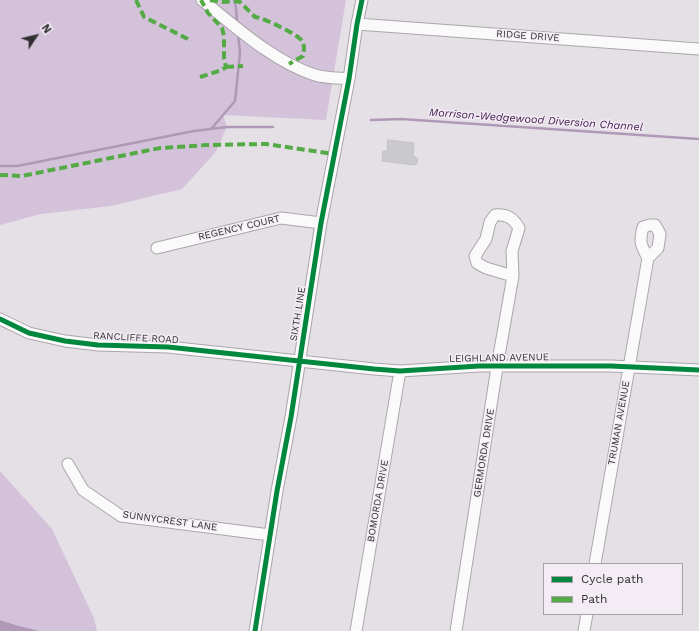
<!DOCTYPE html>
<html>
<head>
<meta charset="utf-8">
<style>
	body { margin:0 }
	#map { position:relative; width:699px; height:631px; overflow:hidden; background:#e5e0e6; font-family:"Work Sans",sans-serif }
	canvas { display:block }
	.legend { position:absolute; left:543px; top:563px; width:140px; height:52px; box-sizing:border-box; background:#f3ecf5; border:1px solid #a6a0a7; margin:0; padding:5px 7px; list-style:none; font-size:12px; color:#322f32 }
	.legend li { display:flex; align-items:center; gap:8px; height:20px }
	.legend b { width:20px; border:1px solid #a6a0a7 }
	.north { position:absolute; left:16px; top:16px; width:40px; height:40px; -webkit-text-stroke:3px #f3ecf5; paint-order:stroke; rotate:55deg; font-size:11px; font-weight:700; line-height:16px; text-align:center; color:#322f32 }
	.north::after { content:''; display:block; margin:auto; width:14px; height:18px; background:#322f32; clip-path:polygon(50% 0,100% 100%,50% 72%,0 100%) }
</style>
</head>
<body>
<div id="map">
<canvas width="699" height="631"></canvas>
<ul class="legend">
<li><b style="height:5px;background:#00873e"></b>Cycle path</li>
<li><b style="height:5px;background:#54ab45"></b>Path</li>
</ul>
<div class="north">N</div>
</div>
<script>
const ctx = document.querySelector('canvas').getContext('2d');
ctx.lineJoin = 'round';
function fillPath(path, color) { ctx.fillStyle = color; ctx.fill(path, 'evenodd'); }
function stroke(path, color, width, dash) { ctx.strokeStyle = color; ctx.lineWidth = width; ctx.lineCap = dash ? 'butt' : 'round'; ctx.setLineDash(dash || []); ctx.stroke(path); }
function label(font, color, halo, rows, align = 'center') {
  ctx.font = font + ' "Work Sans",sans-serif'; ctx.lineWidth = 3; ctx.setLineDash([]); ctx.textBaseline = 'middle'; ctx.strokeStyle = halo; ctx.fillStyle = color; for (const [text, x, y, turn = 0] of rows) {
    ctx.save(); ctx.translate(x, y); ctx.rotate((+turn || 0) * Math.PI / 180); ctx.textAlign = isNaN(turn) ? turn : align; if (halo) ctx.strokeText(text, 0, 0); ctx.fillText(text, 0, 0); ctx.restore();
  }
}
const green = new Path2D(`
	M0 0H346L326 120 223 115 227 127 215 153 182 189 111 206 41 214 0 225Z
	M0 471 52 529 94 618 97 631H40L19 626 0 620Z`);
const water = new Path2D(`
	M0 620 19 626 40 631H0Z`);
const stream = new Path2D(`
	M234 0 236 7 237 23
	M371 120 401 119 699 139
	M212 128 235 101 240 53 238 34
	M0 166H17L194 131 227 127H273`);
const building = new Path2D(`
	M388 140 414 143 413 155 418 159 417 163 415 165 382 161 383 151H387Z`);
const minor = new Path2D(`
	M202 0C236 27 274 62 315 75 325 78 338 78 349 79
	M357 24 699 49
	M157 248 281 218 321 223
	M0 319 29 333 65 341 98 345 168 347 374 369 400 371 479 366H611L699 370
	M68 464 83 490 121 516 270 535
	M595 564 648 258C641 245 639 243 643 227L650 225H655L660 234 658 248 648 258
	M255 631 277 491 291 417 321 223 349 79 357 24 362 0
	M356 631 400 371
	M456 631 497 367 513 276 512 251 519 228C513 218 507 214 495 215L490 222 486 239 475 256 477 263 486 268 513 276
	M584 631 587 614`);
const quiet = new Path2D(`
	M136 0 144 17 188 39
	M210 0 222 2 236 1 240 2 255 17C262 17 299 35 302 41 305 46 304 51 303 56L289 64
	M226 67 243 66
	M200 77 222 70 226 67 224 58V36L222 28 208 13 201 0
	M0 175 22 176 160 148 207 145 266 144 334 154`);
const cycleway = new Path2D(`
	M0 319 29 333 65 341 98 345 168 347 374 369 400 371 479 366H611L699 370
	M255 631 277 491 291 417 321 223 349 79 357 24 362 0`);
const streetNames = [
	["RIDGE DRIVE",528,36,4],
	["REGENCY COURT",239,228,-13],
	["SIXTH LINE",298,314,-81],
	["RANCLIFFE ROAD",136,338,3],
	["LEIGHLAND AVENUE",499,358,-1],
	["TRUMAN AVENUE",619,423,-80],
	["GERMORDA DRIVE",484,453,-81],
	["BOMORDA DRIVE",378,501,-80],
	["SUNNYCREST LANE",170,521,8]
];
const waterNames = [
	["Morrison-Wedgewood Diversion Channel",536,120,4]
];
fillPath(green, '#d4c2da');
fillPath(water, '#af99b6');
stroke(stream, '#af99b6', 2.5);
fillPath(building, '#cacacc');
stroke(building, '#c1c2c4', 1);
stroke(minor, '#aaa6aa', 13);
stroke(minor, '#fbfafb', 11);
stroke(quiet, '#54ab45', 4, [8, 4]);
stroke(cycleway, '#00873e', 5);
label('10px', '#322f32', '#f3ecf5', streetNames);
label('italic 11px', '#41184c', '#f3ecf5', waterNames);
</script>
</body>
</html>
